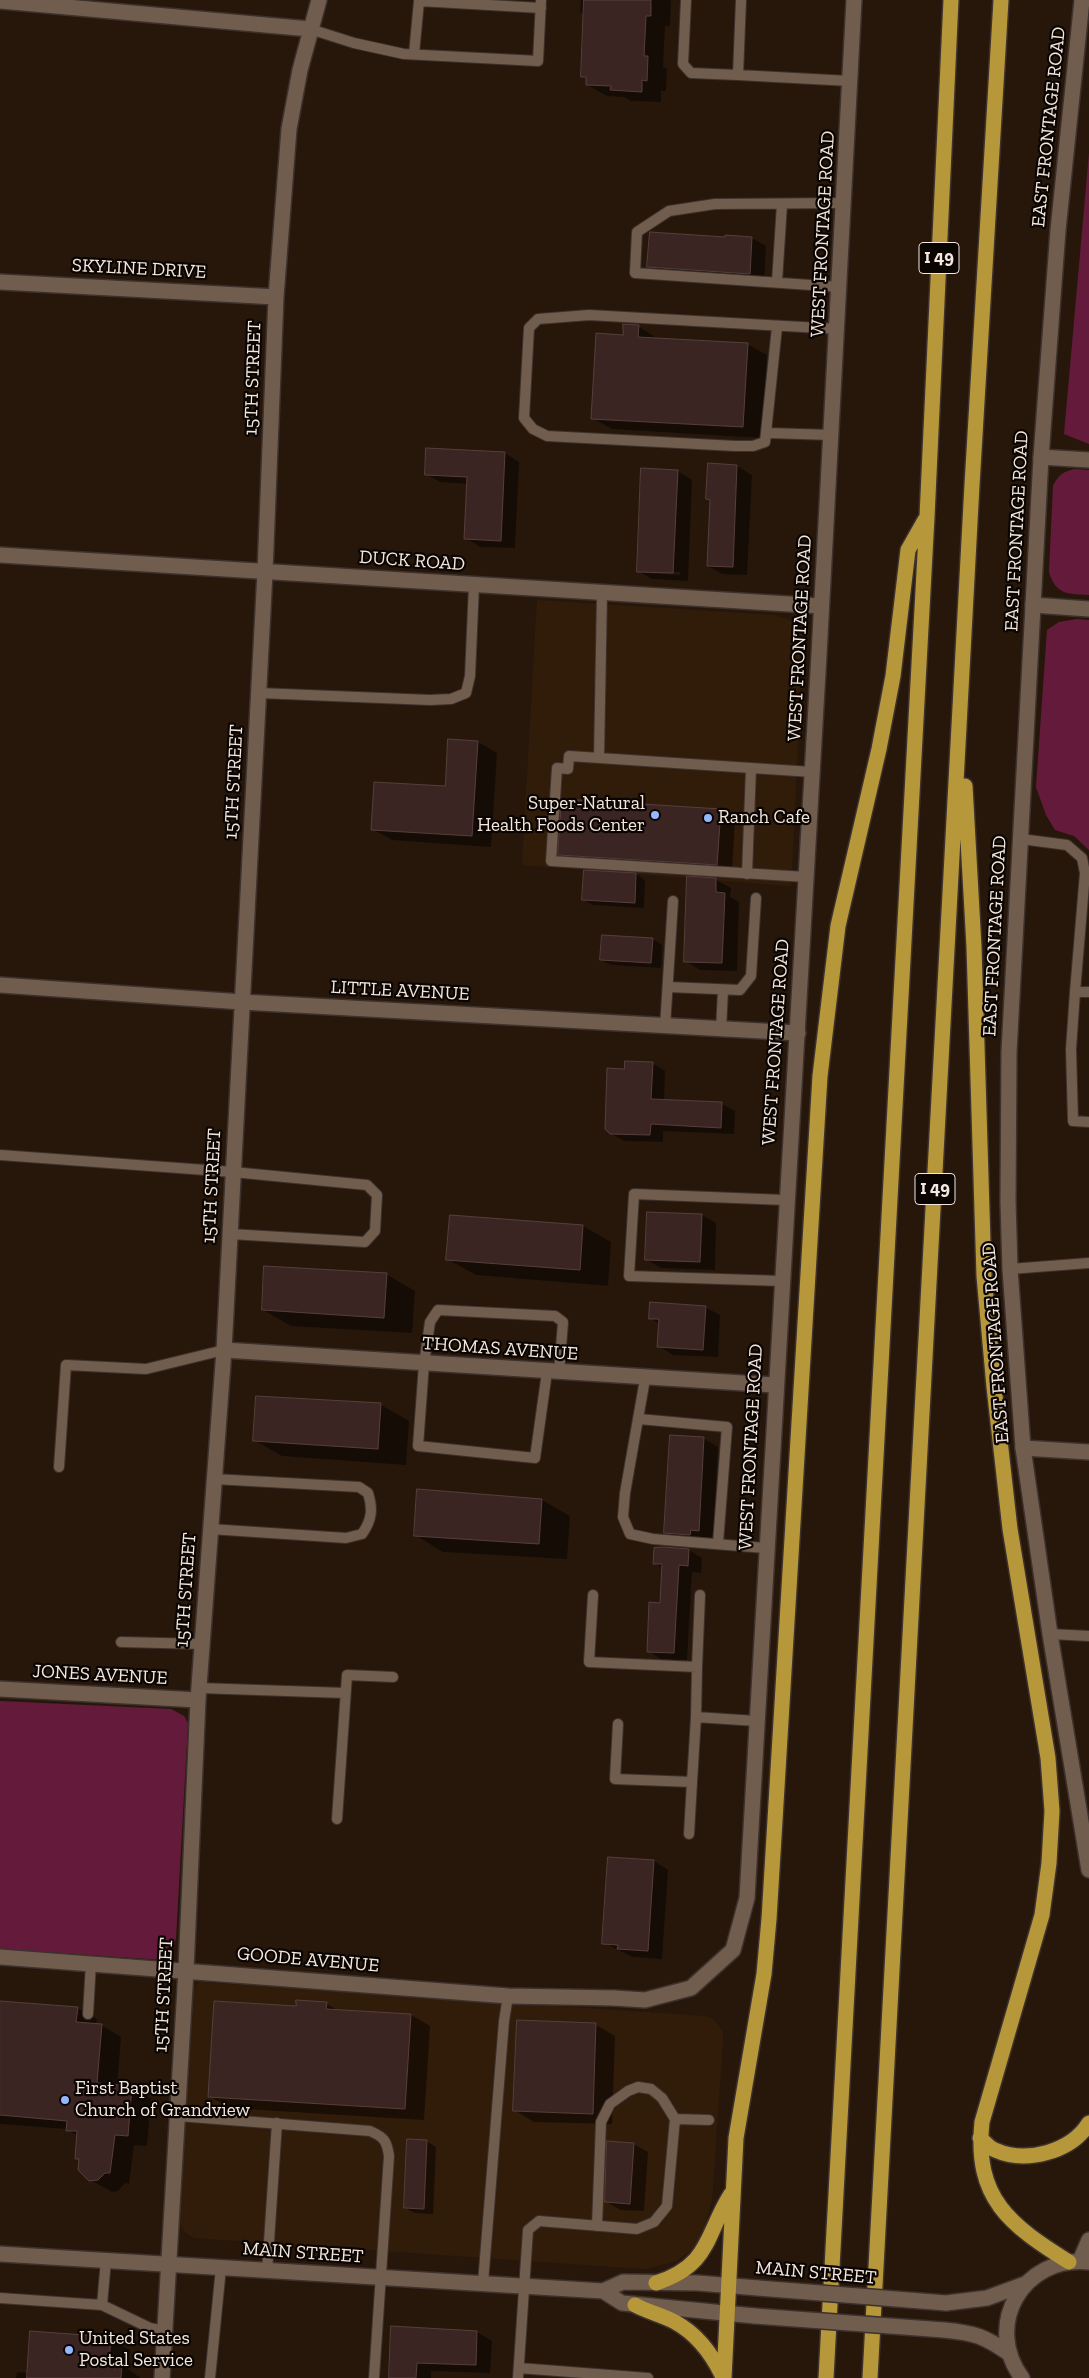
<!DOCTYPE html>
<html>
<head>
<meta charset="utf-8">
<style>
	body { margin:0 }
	canvas { display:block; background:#27170a }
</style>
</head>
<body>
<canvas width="1089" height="2378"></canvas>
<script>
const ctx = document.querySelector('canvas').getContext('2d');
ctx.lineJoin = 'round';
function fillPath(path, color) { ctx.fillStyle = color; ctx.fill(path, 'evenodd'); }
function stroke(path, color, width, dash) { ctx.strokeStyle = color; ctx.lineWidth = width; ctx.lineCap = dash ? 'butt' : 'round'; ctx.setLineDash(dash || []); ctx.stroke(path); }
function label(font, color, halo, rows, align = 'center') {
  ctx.font = font + ' "Zilla Slab",serif'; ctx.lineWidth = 4.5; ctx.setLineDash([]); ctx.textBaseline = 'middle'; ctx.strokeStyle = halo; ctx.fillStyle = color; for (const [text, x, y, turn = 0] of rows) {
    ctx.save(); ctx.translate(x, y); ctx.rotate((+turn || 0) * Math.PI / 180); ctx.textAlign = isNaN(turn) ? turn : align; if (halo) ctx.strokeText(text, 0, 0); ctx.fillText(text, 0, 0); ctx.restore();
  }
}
const built = new Path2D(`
	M537 600 774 615 793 621 803 637 791 886 522 865Z
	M199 1982 705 2016 713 2019 723 2031V2041L712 2201 701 2238 691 2250 677 2261 645 2269 195 2238 187 2234 182 2228 178 2214 193 1990Z`);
const green = new Path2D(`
	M1089 153V444L1064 434Z
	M1074 469 1089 470V595C1068 594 1056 595 1049 572L1053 486C1058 475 1063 472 1074 469Z
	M1077 619 1089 620V850L1074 836 1055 830 1046 815 1036 787 1047 630 1059 622Z
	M0 1701 171 1709 184 1716 188 1723 176 1938 172 1953 164 1960 0 1949Z`);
const shadow = new Path2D(`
	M581 0H671L670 26H665L663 67 667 69 666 91H661V102L631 101 624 97 607 96 587 85V79L582 76 585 15 580 12Z
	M726 236 752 238 766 246 764 282 663 275 648 266 726 239Z
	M638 326 658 339 747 344 767 355 762 438 612 429 592 418 624 336Z
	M505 453 519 462 515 548 480 547 466 538 468 484 440 482 426 474Z
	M709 465 737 466 752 475 747 575 722 574 708 566 711 501 707 499Z
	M678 471 692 480 688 581 652 579 638 571ZM651 571 680 572V575L651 573Z
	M478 742 497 753 491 847 392 840 372 829 446 788Z
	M720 810 735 819 732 872 574 862 560 854Z
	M636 874 645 880 644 908 593 905 584 900Z
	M688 878 716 880 731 888 730 897 739 902 737 971 700 970 685 961Z
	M653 939 662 945 661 968 611 965 601 960Z
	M652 1063 665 1071 664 1101 722 1104 735 1111 734 1134 663 1131V1142L624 1141 610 1133 626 1070Z
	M702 1215 716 1223 715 1270 661 1268 647 1260Z
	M583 1226 611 1242 608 1286 476 1275 447 1259Z
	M386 1274 415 1291 412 1333 291 1326 263 1310Z
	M705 1307 720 1315 718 1357 673 1355 659 1346 660 1324 650 1318Z
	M381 1405 409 1421 406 1465 282 1456 254 1440Z
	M703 1438 718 1447 713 1538H705L704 1543 680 1541 666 1532Z
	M542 1500 570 1516 567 1559 443 1552 415 1535Z
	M664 1548 689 1550 702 1558 701 1573 692 1572 687 1660 661 1659 648 1651 662 1604 663 1568 654 1563Z
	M654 1861 668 1870 662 1959 633 1957 604 1943Z
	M0 2002 77 2008 97 2019 96 2025H101L121 2037 117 2086 132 2087 151 2098 147 2146 134 2145 129 2184 125 2183 118 2191 112 2192 87 2178 80 2160 77 2158 78 2136 66 2129 0 2124Z
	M327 2004 339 2011 411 2015 430 2026 424 2120 229 2108 209 2096 297 2007Z
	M596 2025 615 2036 612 2124 534 2122 514 2110Z
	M426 2141 436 2147 433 2214 415 2213 405 2208Z
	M633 2144 648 2152 644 2211 621 2210 606 2202Z
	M392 2327 477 2332 492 2341 490 2373 431 2371V2378H390Z
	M110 2338 130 2350 128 2369 141 2378H16L17 2372 28 2373Z`);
const building = new Path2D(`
	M584 0H651V16H646L644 56H648L647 81 642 80V92L610 90 611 86 586 85V77H581Z
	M650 232 725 237V235L752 237 750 274 647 267Z
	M623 324 639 325 638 337 748 343 743 427 591 419 596 333 623 335Z
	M426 448 505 452 501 541 464 539 467 477 425 475Z
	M708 463 737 465 733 567 707 566 710 500 706 499Z
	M641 468 678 470 673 573 637 572Z
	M448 739 478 741 472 836 371 830 374 782 445 786Z
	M562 799 721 809 717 865 558 855Z
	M584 870 636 873 635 903 582 900Z
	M687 876 716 878V892L725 893 722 963 684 962Z
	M602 935 653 938 651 963 600 960Z
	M625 1061 653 1062 651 1099 722 1102 721 1128 651 1124 650 1135 610 1134 605 1129 607 1068 624 1069Z
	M647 1212 702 1214 700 1262 645 1260Z
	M450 1215 583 1225 580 1270 446 1260Z
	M264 1266 387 1273 384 1318 262 1310Z
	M650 1302 706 1306 703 1350 657 1347 659 1319H649Z
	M256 1396 381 1403 378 1449 253 1441Z
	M670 1435 704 1437 699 1531 691 1530 690 1535 664 1533Z
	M417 1489 542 1499 539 1544 414 1536Z
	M664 1547 689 1549 688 1566 679 1565 674 1653 647 1652 649 1602 660 1603 662 1564H653L654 1548Z
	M608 1857 654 1860 648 1951 617 1949 618 1945 602 1944Z
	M296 2000 327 2002 326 2009 411 2014 405 2109 208 2097 214 2001 296 2006Z
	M0 2001 78 2007 76 2022 102 2024 97 2083 132 2086 128 2136 115 2135 110 2173H105L98 2180 89 2181 78 2170 79 2159H75L77 2131H66L67 2121 0 2115Z
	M517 2020 596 2023 593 2114 513 2111Z
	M407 2139 427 2140 424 2209 404 2208Z
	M607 2141 634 2143 630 2204 605 2202Z
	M391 2326 477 2331 476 2365 417 2363 416 2378H389Z
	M30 2331 111 2337 109 2363 122 2364 121 2378H27Z`);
const lane = new Path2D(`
	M686 0 683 64 691 73 738 75
	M741 0 738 75 850 81
	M310 29 354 43 404 54 538 61 541 0
	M414 54 419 1 541 8
	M777 282 782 204
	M840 287 635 273 637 232 669 211 715 204 844 203
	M777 327 765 442 753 446H735L547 436 533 429 524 418 529 328 538 319 589 315 838 329
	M768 433 832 435
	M259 693 430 700 451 699 466 693 470 676 474 585
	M599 758 602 593
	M1021 839 1067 845 1082 858 1085 873 1075 992H1089
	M747 874 751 768
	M806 877 551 861 557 768 568 769 569 756 812 772
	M668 987 740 990 751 976 756 898
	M1075 992 1071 1049 1073 1121 1089 1122
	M665 1027 673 901
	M721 1030 723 990
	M0 1155 233 1172 367 1185 377 1195 375 1231 365 1242 230 1234
	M1010 1269 1089 1263
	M782 1281 629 1276 634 1194 785 1200
	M547 1372 535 1458 418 1446 424 1364 430 1322 438 1310 555 1316 563 1322 559 1373
	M645 1379 625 1493 623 1517 630 1534 653 1539 765 1548
	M639 1419 727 1427 718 1543
	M59 1467 66 1365 146 1369 224 1350
	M210 1529 346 1538 362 1534C372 1520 373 1509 368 1493L359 1487 214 1479
	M593 1595 589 1662 697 1667 696 1717 756 1721
	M1050 1634 1089 1636
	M121 1642 202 1644
	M697 1667 700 1595
	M199 1688 345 1693
	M618 1724 615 1779 692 1782 696 1717
	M337 1819 347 1675 393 1677
	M689 1834 692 1782
	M88 2014 91 1963
	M178 2116 370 2131C384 2137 387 2141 389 2156L374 2378
	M597 2226 601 2122 610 2104 628 2091 638 2087 651 2089 662 2098 675 2119
	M267 2271 277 2123
	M483 2283 504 2021 508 1996
	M0 2298 102 2305 150 2328 164 2331
	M102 2305 106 2260
	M519 2368 648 2378
	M210 2378 221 2268
	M518 2378 528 2230 539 2221 637 2229 654 2222 667 2206 675 2119 709 2120`);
const street = new Path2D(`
	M0 1 310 29
	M0 282 276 297
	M1041 457 1089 460
	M0 555 821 606
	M1033 605 1089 609
	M0 985 242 1002 798 1033
	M224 1350 774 1385
	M1023 1448 1089 1452
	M0 1689 198 1700
	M0 1957 508 1996 614 1998
	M162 2378 186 1970 198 1700 224 1350 265 572 276 297 289 129 300 70 319 0`);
const secondary = new Path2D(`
	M1082 0 1058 230 1041 457 1009 1052 1008 1202 1010 1269 1023 1448 1050 1634 1089 1870
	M614 1998 645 2000 691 1988 733 1950 747 1898C780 1265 824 633 854 0
	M0 2254 603 2291 623 2282 698 2283 758 2288
	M1080 2261 1089 2240
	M603 2291 622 2303 755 2316
	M946 2303 987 2298 1025 2284
	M944 2330C975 2333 984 2336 1010 2354
	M1022 2378C983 2325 1023 2255 1089 2262`);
const highway = new Path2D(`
	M965 786 974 947 984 1276 994 1387 1010 1529 1048 1758 1052 1811 1049 1863 1042 1915 982 2122C974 2199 1010 2225 1069 2262
	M980 2138C985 2142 989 2148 995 2150 1026 2164 1071 2152 1089 2123
	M656 2283C711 2265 705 2235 731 2194
	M635 2305C648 2312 662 2315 675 2322 697 2334 712 2354 723 2377
	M724 2378 736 2138 764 1974 769 1919 820 1076 838 926 879 749 893 676 908 550 925 520
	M826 2378 927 517 951 0
	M870 2378 972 485 1001 0`);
const secondaryBridge = new Path2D(`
	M758 2288 946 2303
	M755 2316 944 2330`);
const markers = [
	[655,815,5,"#94b7fd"],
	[708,818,5,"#94b7fd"],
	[65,2100,5,"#94b7fd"],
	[69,2350,5,"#94b7fd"]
];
const shields = [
	[939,258,40],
	[935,1189,40]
];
const shieldNames = [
	["I 49",939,258],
	["I 49",935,1189]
];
const streetNames = [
	["EAST FRONTAGE ROAD",1049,127,-84],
	["WEST FRONTAGE ROAD",823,234,-87],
	["SKYLINE DRIVE",139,269,3],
	["15TH STREET",253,378,-88],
	["EAST FRONTAGE ROAD",1017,531,-87],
	["DUCK ROAD",412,561,4],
	["WEST FRONTAGE ROAD",800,638,-87],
	["15TH STREET",234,782,-87],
	["EAST FRONTAGE ROAD",995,936,-87],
	["LITTLE AVENUE",400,991,3],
	["WEST FRONTAGE ROAD",776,1042,-86],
	["15TH STREET",212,1186,-87],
	["EAST FRONTAGE ROAD",996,1343,-94],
	["THOMAS AVENUE",500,1349,4],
	["WEST FRONTAGE ROAD",751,1447,-87],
	["15TH STREET",186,1590,-86],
	["JONES AVENUE",100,1675,3],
	["GOODE AVENUE",308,1960,5],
	["15TH STREET",164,1995,-87],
	["MAIN STREET",303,2253,4],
	["MAIN STREET",816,2273,5]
];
const poiNames = [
	["Super-Natural",645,804,"right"],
	["Health Foods Center",645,826,"right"],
	["Ranch Cafe",718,818],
	["First Baptist",75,2089],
	["Church of Grandview",75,2111],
	["United States",79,2339],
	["Postal Service",79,2361]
];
fillPath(built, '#311c0a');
fillPath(green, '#641b3b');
fillPath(shadow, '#0007');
fillPath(building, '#3b2522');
stroke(building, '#563e3b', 1);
stroke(lane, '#3d312d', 12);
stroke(street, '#3d312d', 18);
stroke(secondary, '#3d312d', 18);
stroke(highway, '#3d312d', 18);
stroke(lane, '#705d4e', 10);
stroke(street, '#705d4e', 15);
stroke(secondary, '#705d4e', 15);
stroke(highway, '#b6973a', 15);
stroke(secondaryBridge, '#3d312d', 18, []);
stroke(secondaryBridge, '#705d4e', 15);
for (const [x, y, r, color] of markers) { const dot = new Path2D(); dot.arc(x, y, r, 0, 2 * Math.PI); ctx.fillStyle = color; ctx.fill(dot); stroke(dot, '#0b0502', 2); }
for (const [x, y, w] of shields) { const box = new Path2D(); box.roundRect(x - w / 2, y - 15.5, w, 31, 4); ctx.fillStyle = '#0b0502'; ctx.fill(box); stroke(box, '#f3e7df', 1); }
label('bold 18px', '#f3e7df', null, shieldNames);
label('19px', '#f3e7df', '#0b0502', streetNames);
label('19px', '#f3e7df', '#0b0502', poiNames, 'left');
</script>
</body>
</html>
